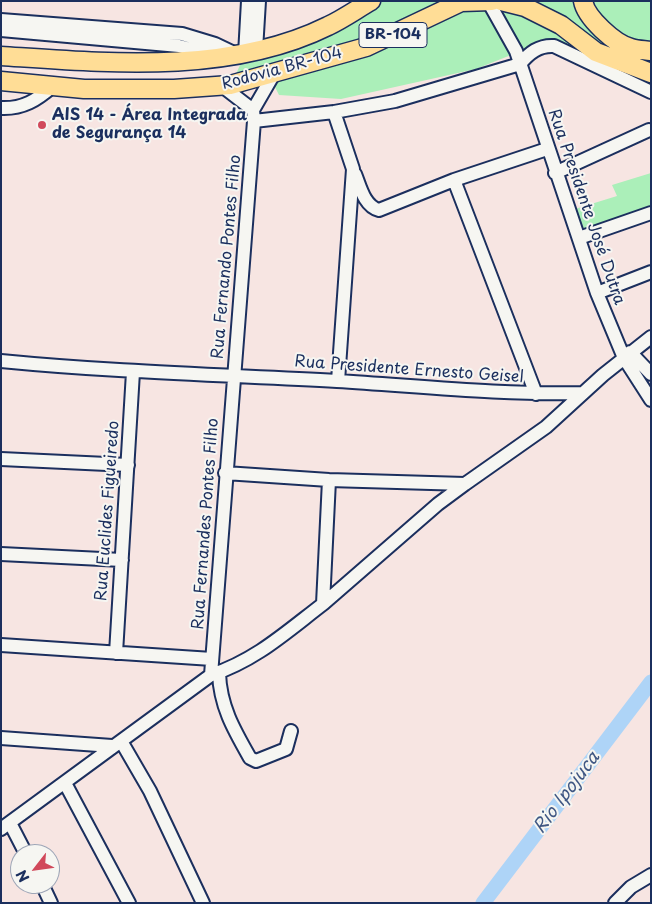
<!DOCTYPE html>
<html>
<head>
<meta charset="utf-8">
<style>
	body { margin:0 }
	#map { position:relative; width:652px; height:904px; overflow:hidden; background:#f7e5e2; font-family:"Playpen Sans",sans-serif }
	canvas { display:block }
	.frame { position:absolute; inset:0; border:2px solid #1b2f5e; pointer-events:none }
	.north { position:absolute; left:10px; top:844px; width:50px; height:50px; box-sizing:border-box; background:#f6f6f2; border:1px solid #9ea6b7; border-radius:50%; rotate:240deg; font-size:14px; font-weight:700; line-height:20px; text-align:center; color:#1b2f5e }
	.north::after { content:''; display:block; margin:auto; width:18px; height:22px; background:#d1495b; clip-path:polygon(50% 0,100% 100%,50% 72%,0 100%) }
</style>
</head>
<body>
<div id="map">
<canvas width="652" height="904"></canvas>
<div class="frame"></div>
<div class="north">N</div>
</div>
<script>
const ctx = document.querySelector('canvas').getContext('2d');
ctx.lineJoin = 'round';
function fillPath(path, color) { ctx.fillStyle = color; ctx.fill(path, 'evenodd'); }
function stroke(path, color, width, dash) { ctx.strokeStyle = color; ctx.lineWidth = width; ctx.lineCap = dash ? 'butt' : 'round'; ctx.setLineDash(dash || []); ctx.stroke(path); }
function label(font, color, halo, rows, align = 'center') {
  ctx.font = font + ' "Playpen Sans",sans-serif'; ctx.lineWidth = 4; ctx.setLineDash([]); ctx.textBaseline = 'middle'; ctx.strokeStyle = halo; ctx.fillStyle = color; for (const [text, x, y, turn = 0] of rows) {
    ctx.save(); ctx.translate(x, y); ctx.rotate((+turn || 0) * Math.PI / 180); ctx.textAlign = isNaN(turn) ? turn : align; if (halo) ctx.strokeText(text, 0, 0); ctx.fillText(text, 0, 0); ctx.restore();
  }
}
const green = new Path2D(`
	M368 1H492L462 2 366 47 231 85 245 54Z
	M501 1H651V73Z
	M496 6 511 9 651 79V88L555 41 521 55Z
	M462 8H486L511 55 476 69 341 99 279 95 274 85 277 79 365 56Z
	M651 173V208L584 230 575 209 617 196 612 185Z`);
const river = new Path2D(`
	M483 903 651 682`);
const minor = new Path2D(`
	M488 1 516 51 597 293 624 358 651 400
	M1 20 182 34 215 44 238 55
	M1 30 179 46 214 55
	M256 50 259 1
	M245 54 248 1
	M520 64C529 53 539 45 554 46L651 92
	M222 86 253 110
	M1 108C23 109 37 100 53 86
	M253 110 275 72
	M334 112 353 169 338 381
	M254 121 334 112 395 101 520 64
	M555 173 649 130
	M355 174C360 186 364 206 379 210L454 180 547 149
	M454 180 536 394
	M579 238 651 213
	M597 293 651 272
	M630 352 651 374
	M1 361C113 372 225 375 337 381 419 386 501 395 583 393
	M1 459 128 465
	M225 473 329 480 465 484 546 427 603 375 651 337
	M1 554 122 560
	M323 604 438 504 465 484
	M1 645 212 659
	M116 653 133 372
	M219 673C220 706 234 730 250 758L256 761 286 749 291 731
	M211 675 254 121 253 110
	M1 738 112 746
	M121 741 150 791 203 903
	M65 783 129 903
	M10 823 26 854
	M1 829 211 675C256 660 285 633 323 604L329 480
	M42 884 51 903
	M615 903 631 887 651 875`);
const highway = new Path2D(`
	M501 1 525 7 561 25 596 52 651 73
	M583 1C586 18 615 44 631 48 637 50 644 50 651 51
	M461 2 492 1
	M1 56C107 63 229 75 328 26 343 19 357 9 371 1
	M1 81 84 89H174L230 85 366 47 463 1`);
const markers = [
	[42,125,5,"#d1495b"]
];
const shields = [
	[393,35,68]
];
const shieldNames = [
	["BR-104",393,35]
];
const streetNames = [
	["Rodovia BR-104",282,69,-15],
	["Rua Presidente José Dutra",586,207,71],
	["Rua Fernando Pontes Filho",227,257,-85],
	["Rua Presidente Ernesto Geisel",409,370,4],
	["Rua Euclides Figueiredo",108,511,-86],
	["Rua Fernandes Pontes Filho",206,524,-86]
];
const poiNames = [
	["AIS 14 - Área Integrada",52,116],
	["de Segurança 14",52,134]
];
const waterNames = [
	["Rio Ipojuca",567,793,-53]
];
fillPath(green, '#abefb9');
stroke(river, '#aed4f7', 15);
stroke(minor, '#1b2f5e', 16);
stroke(highway, '#1b2f5e', 21);
stroke(minor, '#f6f6f2', 12);
stroke(highway, '#ffdd96', 18);
for (const [x, y, r, color] of markers) { const dot = new Path2D(); dot.arc(x, y, r, 0, 2 * Math.PI); ctx.fillStyle = color; ctx.fill(dot); stroke(dot, '#f6f6f2', 2); }
for (const [x, y, w] of shields) { const box = new Path2D(); box.roundRect(x - w / 2, y - 12.5, w, 25, 4); ctx.fillStyle = '#f6f6f2'; ctx.fill(box); stroke(box, '#1b2f5e', 1); }
label('bold 15px', '#1b2f5e', null, shieldNames);
label('16px', '#1b2f5e', '#f6f6f2', streetNames);
label('bold 16px', '#1b2f5e', '#f6f6f2', poiNames, 'left');
label('italic 18px', '#405884', '#f6f6f2', waterNames);
</script>
</body>
</html>
